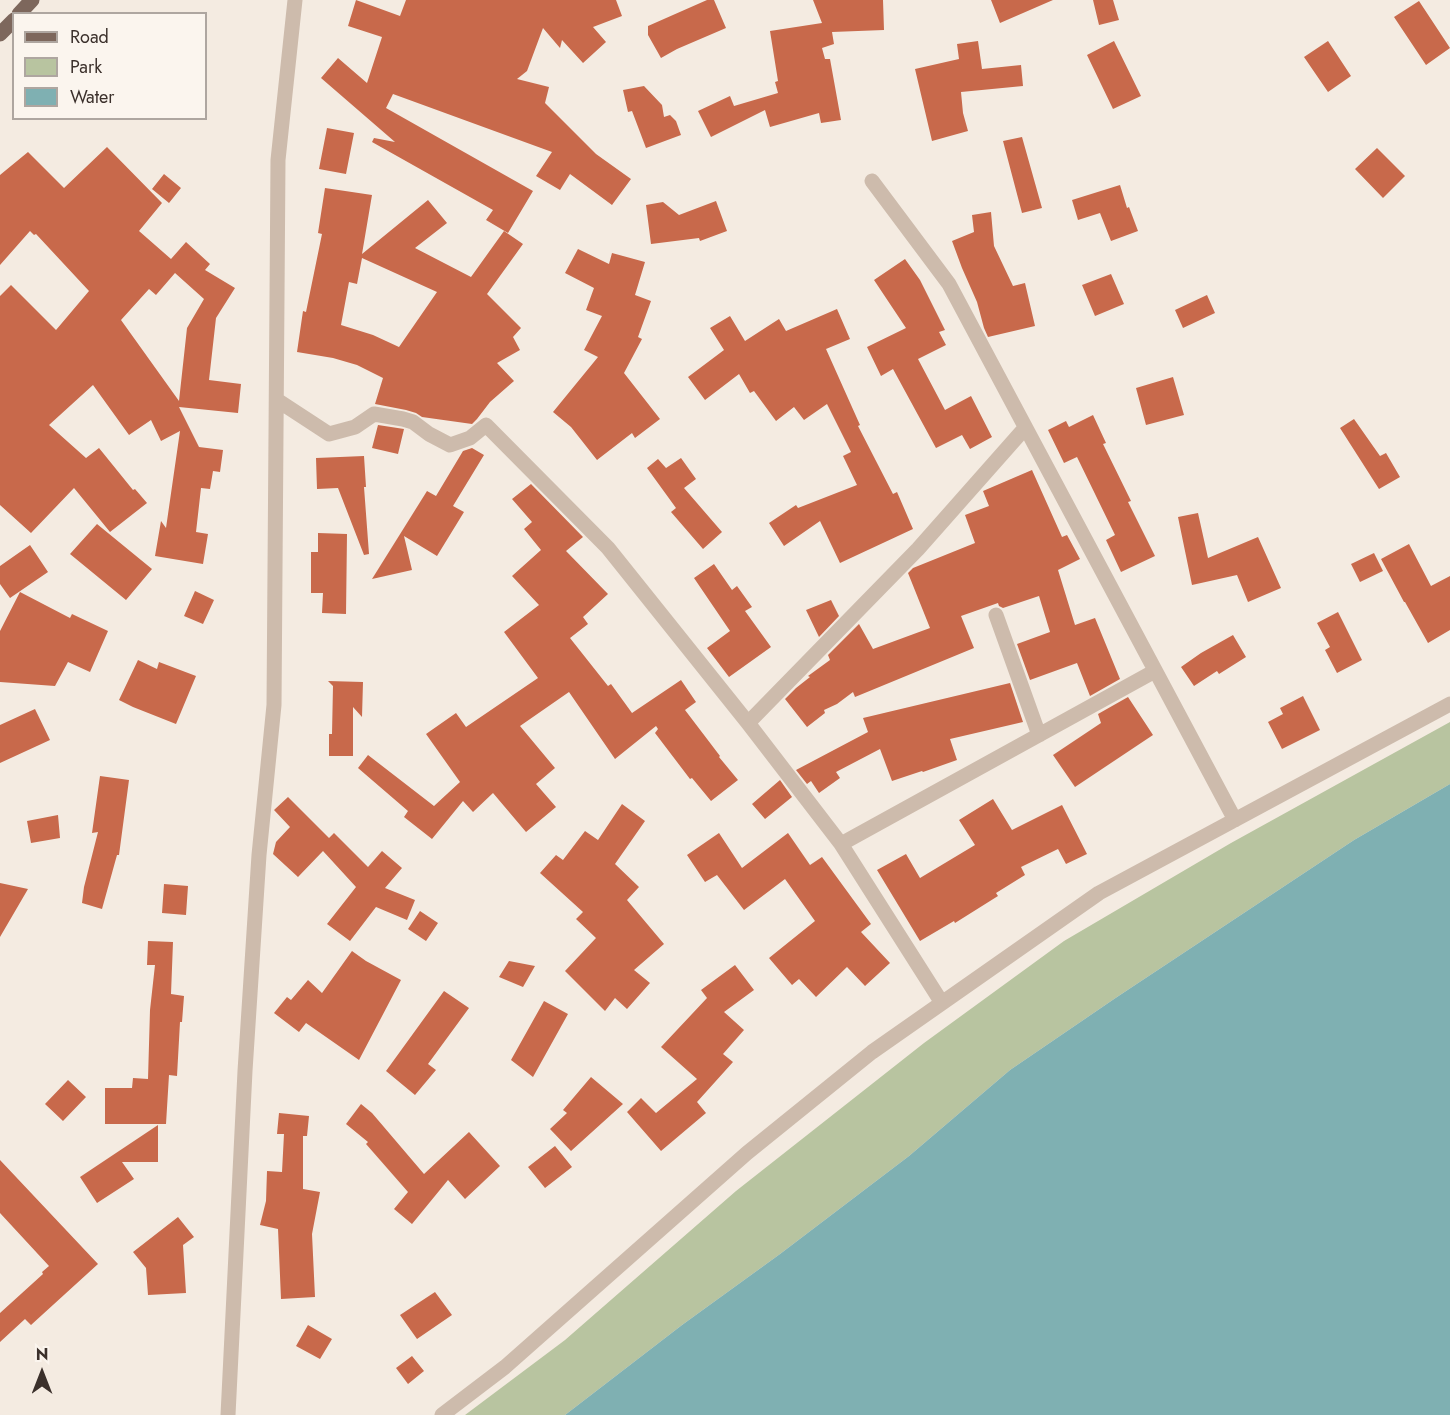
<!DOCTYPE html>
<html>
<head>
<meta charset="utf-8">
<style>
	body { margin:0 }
	#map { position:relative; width:1450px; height:1415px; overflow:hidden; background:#f4ebe1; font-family:Jost,sans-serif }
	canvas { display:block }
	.legend { position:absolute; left:12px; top:12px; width:195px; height:108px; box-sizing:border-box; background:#fbf5ee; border:2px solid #aea6a0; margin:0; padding:8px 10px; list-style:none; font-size:18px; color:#3b302b }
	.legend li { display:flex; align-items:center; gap:12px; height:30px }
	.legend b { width:30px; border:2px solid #aea6a0 }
	.north { position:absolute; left:12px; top:1343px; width:60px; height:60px; -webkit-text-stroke:4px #fbf5ee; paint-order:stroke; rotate:0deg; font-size:16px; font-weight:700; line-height:24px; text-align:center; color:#3b302b }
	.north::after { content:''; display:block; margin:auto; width:21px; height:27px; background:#3b302b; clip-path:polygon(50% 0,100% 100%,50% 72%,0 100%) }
</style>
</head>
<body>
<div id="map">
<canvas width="1450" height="1415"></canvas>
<ul class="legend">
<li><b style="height:8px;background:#7d675c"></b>Road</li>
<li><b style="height:16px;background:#b8c4a0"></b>Park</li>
<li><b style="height:16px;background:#7fb0b2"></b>Water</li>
</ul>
<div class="north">N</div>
</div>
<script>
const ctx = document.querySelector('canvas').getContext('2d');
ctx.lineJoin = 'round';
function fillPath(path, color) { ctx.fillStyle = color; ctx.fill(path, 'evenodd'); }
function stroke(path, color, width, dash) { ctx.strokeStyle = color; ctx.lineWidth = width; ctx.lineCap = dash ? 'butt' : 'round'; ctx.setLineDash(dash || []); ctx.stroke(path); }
const green = new Path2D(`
	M1450 722V784L1354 840 1117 997 1010 1070 909 1156 780 1254 682 1325 565 1415H465L565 1340 736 1191 924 1043 1064 941 1231 843Z`);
const water = new Path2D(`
	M1450 784V1415H565L682 1325 780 1254 909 1156 1010 1070 1117 997 1354 840Z`);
const building = new Path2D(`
	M356 0 400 16 406 0H616L622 16 593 27 606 42 583 63 562 40 560 48 543 28 527 71 517 79 549 87 545 103 596 154 631 179 612 205 570 174 560 190 536 176 552 152 393 94 386 108 533 191 508 233 486 220 493 210 372 142 374 138 395 142 321 78 338 58 367 83 382 37 348 26Z
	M707 0H714L726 28 677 49 661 58 648 35V26Z
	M813 0H883L884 30 832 32 834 44 822 48 825 59H830L841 120 821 123 819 113 770 127 765 110 711 137 698 111 730 96 734 106 778 93 775 82 778 81 770 31 822 23Z
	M991 0H1053L1000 23Z
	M1093 0H1113L1119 20 1099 25Z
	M1419 1 1450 48 1426 65 1394 17Z
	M978 41 982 69 1021 65 1023 86 961 92 963 113 968 131 932 141 915 69 959 59 957 44Z
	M1114 41 1141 96 1113 109 1087 55Z
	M1328 41 1351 76 1328 92 1304 57Z
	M644 86 662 105 664 117 670 115 676 121 681 135 646 148 632 111 628 112 623 90Z
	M327 128 354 133 346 174 319 169Z
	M1022 137 1042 208 1022 213 1003 141Z
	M107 147 162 203 139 231 171 259 186 242 210 264 205 270 235 288 216 318 209 380 241 384 238 413 179 407 199 447 223 450 220 472 213 471 210 489 201 488 196 532 208 534 203 564 155 556 161 521 166 528 180 431 161 441 151 420 129 435 93 385 49 425 86 458 99 448 133 490 135 489 147 503 110 532 74 488 31 533 0 505V296L11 285 56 330 89 291 36 234 34 235 30 231 0 265V175L28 152 64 188ZM175 273 204 299 187 328 179 401 121 320 149 289 156 295Z
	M1377 148 1405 176 1383 198 1355 169Z
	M164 174 181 188 169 203 152 189Z
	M1120 185 1127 208 1129 207 1138 231 1111 241 1100 213 1078 220 1072 200Z
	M325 188 372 195 362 254 428 200 447 223 415 248 471 277 504 231 523 244 487 294 521 328 513 337 520 350 497 363 514 381 490 402 477 419 472 424 422 417 416 413 406 410 375 404 383 378 357 365 333 358 297 352 303 311 306 312 322 234 318 233ZM362 258 437 292 399 347 373 335 341 325 349 282 357 284Z
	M716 201 727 231 700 241 699 238 651 244 646 205 663 202 679 215Z
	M991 212 994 246 1013 286 1025 283 1035 326 988 337 984 328 977 302 962 268 952 241 974 232 972 215Z
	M578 249 609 264 612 253 645 262 635 295 651 301 638 337 642 339 624 373 660 419 635 438 632 433 597 460 571 427 553 412 598 357 584 350 602 316 586 310 594 288 565 273Z
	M905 259 920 280 945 330 939 332 946 345 918 359 945 410 971 396 992 437 970 449 962 435 936 448 893 369 881 376 867 347 906 328 874 280Z
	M1111 274 1124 304 1095 316 1082 285Z
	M1207 295 1215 313 1183 328 1175 310Z
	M837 309 850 339 826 349 860 425 858 426 893 494 897 492 913 529 840 563 820 521 784 546 769 523 796 505 798 508 857 485 843 456 851 452 827 404 804 420 794 407 776 421 754 391 750 393 739 374 705 400 688 377 724 350 710 328 730 316 745 341 779 319 786 331Z
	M1173 377 1184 415 1146 425 1136 388Z
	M1093 415 1106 443 1103 444 1131 501 1128 502 1155 556 1121 572 1106 540 1115 535 1077 457 1064 463 1048 430 1066 421 1069 427Z
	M1354 419 1380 456 1386 453 1400 477 1379 489 1340 428Z
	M378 425 404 429 398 454 372 448Z
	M472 448 484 455 453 506 464 512 437 556 404 536 412 570 372 579 427 491 436 496 463 451Z
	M364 456 366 487H364L369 554 364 555 338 488 317 489 316 458Z
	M681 458 696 479 684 488 722 532 703 549 671 512 676 508 647 468 658 459 666 468Z
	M1032 470 1062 537 1067 535 1080 559 1058 570 1075 625 1095 618 1120 679 1090 696 1077 663 1030 680 1017 644 1050 632 1039 596 1003 608 999 606 998 603 961 616 974 648 855 697 853 692 837 704 824 710 825 713 807 727 785 699 796 688 810 677 808 676 830 660 828 655 859 624 873 649 930 628 908 573 913 568 975 543 965 515 989 506 983 491Z
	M531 484 583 537 566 551 608 594 583 617 588 624 570 638 608 686 611 684 632 713 681 680 696 702 685 710 720 756 719 757 738 780 711 801 692 778 690 779 655 733 658 729 656 726 615 759 569 692 520 726 555 768 536 784 556 807 526 832 493 793 473 812 463 801 432 839 404 817 408 811 358 768 368 755 434 806 460 782 426 734 456 713 466 727 538 678 504 632 539 605 512 576 541 550 524 529 532 522 512 499Z
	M1198 513 1208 558 1258 537 1281 588 1248 602 1237 575 1192 585 1178 517Z
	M97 524 152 569 126 600 70 554Z
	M318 533 347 534 346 614 322 613 323 593H311V552H318Z
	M1409 544 1431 586 1450 576V630L1428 643 1405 602H1404L1381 559Z
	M30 545 48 572 10 598 0 584V566Z
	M1374 553 1383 571 1360 582 1351 564Z
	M714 564 732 590 737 586 752 607 745 611 771 647 729 677 707 648 730 631 694 578Z
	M195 591 214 600 203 624 184 616Z
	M20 592 70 618 72 614 108 631 90 672 68 662 55 686 0 682V631Z
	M831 600 839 616 819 637 806 610Z
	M1338 612 1362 660 1337 673 1325 650 1330 647 1317 623Z
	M1233 635 1246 657 1219 674 1217 671 1194 686 1181 667 1201 653Z
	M138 660 157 669 159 662 196 676 176 724 133 707 119 700Z
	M328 681 363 682 362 717 353 707V756H329V734H332L333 686Z
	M1010 683 1023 722 950 739 957 760 923 772 922 771 892 781 880 749 836 772 840 778 819 793 811 781 807 784 796 770 868 732 863 718Z
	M1303 696 1320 730 1282 749 1268 722 1283 714 1280 708Z
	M1128 697 1153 735 1075 787 1053 755 1101 723 1098 714Z
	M35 709 50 740 0 763V725Z
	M100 776 129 780 119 855H117L102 909 82 903 84 887 98 832 92 833Z
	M780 780 792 797 765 819 752 804Z
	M288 797 329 838 334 833 368 867 382 851 402 868 385 888 415 900 407 920 376 907 350 941 327 924 356 887 323 851 298 877 273 854 276 842 290 827 274 810Z
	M993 799 1012 830 1062 805 1087 854 1066 864 1058 849 1021 867 1025 875 996 893 998 896 955 923 954 921 920 941 877 870 906 854 920 878 975 845 959 820Z
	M622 804 645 821 615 864 639 887 627 900 664 944 634 970 650 983 627 1009 615 998 605 1011 565 971 596 938 576 919 583 912 540 873 556 855 563 860 585 831 598 840Z
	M58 815 60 838 31 843 27 821Z
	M719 833 742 868 788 833 810 865 822 857 871 924 861 932 890 963 865 986 847 967 816 997 799 979 792 985 769 958 815 921 785 879 744 910 717 875 705 882 687 855Z
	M0 883 28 889 0 937Z
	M164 884 188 886 186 915 162 913Z
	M420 911 438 923 426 941 408 929Z
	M148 941 173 942 171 994 184 996 182 1022H180L177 1076 169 1075 166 1124H105V1088H132L133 1078 148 1079 150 1010 155 965H147Z
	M352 951 366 961 401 980 359 1060 306 1023 299 1032 274 1013 287 997 291 1000 308 980 322 993Z
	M509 961 535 966 523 987 499 977Z
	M735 965 754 990 724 1012 744 1030 723 1054 733 1062 697 1102 706 1113 661 1151 627 1112 641 1098 656 1113 697 1079 661 1047 707 998 701 990Z
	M444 991 469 1008 428 1064 436 1070 415 1095 386 1071Z
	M544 1001 568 1014 533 1077 511 1060Z
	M591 1077 623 1104 571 1151 550 1129 567 1113 563 1110Z
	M68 1080 86 1097 63 1121 45 1104Z
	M361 1104 372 1113 424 1174 469 1132 500 1166 465 1199 448 1180 412 1224 394 1209 408 1192 366 1144 368 1142 346 1124Z
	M279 1113 309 1116 307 1136H303V1189L320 1192 312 1234 315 1297 281 1299 278 1229 260 1225 266 1201 267 1171 282 1172 284 1134H277Z
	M158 1125V1162H122L134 1179 97 1203 80 1177Z
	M555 1146 572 1167 545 1188 528 1167Z
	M0 1160 98 1264 31 1325 25 1319 0 1342V1313L43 1274 42 1272 49 1266 0 1213Z
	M178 1217 194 1237 183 1245 186 1293 148 1295 146 1268 133 1252Z
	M435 1292 452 1315 417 1339 400 1315Z
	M308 1325 332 1339 320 1359 296 1346Z
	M412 1356 424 1371 408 1384 396 1368Z`);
const street = new Path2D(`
	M872 181 949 284 1235 820
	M277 400 329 434 355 427 374 414 403 419 413 422 429 434 450 445 470 438 486 425 608 548 748 723 841 844 942 1003
	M996 615 1039 735
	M748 723 918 549 1025 428
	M841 844 1155 671
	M228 1415 245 1071 259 855 274 705 278 160 295 0
	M442 1415 505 1367 747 1153 872 1052 1099 893 1450 704`);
const primary = new Path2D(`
	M19 14 32 0
	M0 34 14 20`);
fillPath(green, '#b8c4a0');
fillPath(water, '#7fb0b2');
fillPath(building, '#c8694b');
stroke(street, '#cdbbac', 15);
stroke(primary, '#7d675c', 15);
</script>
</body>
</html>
